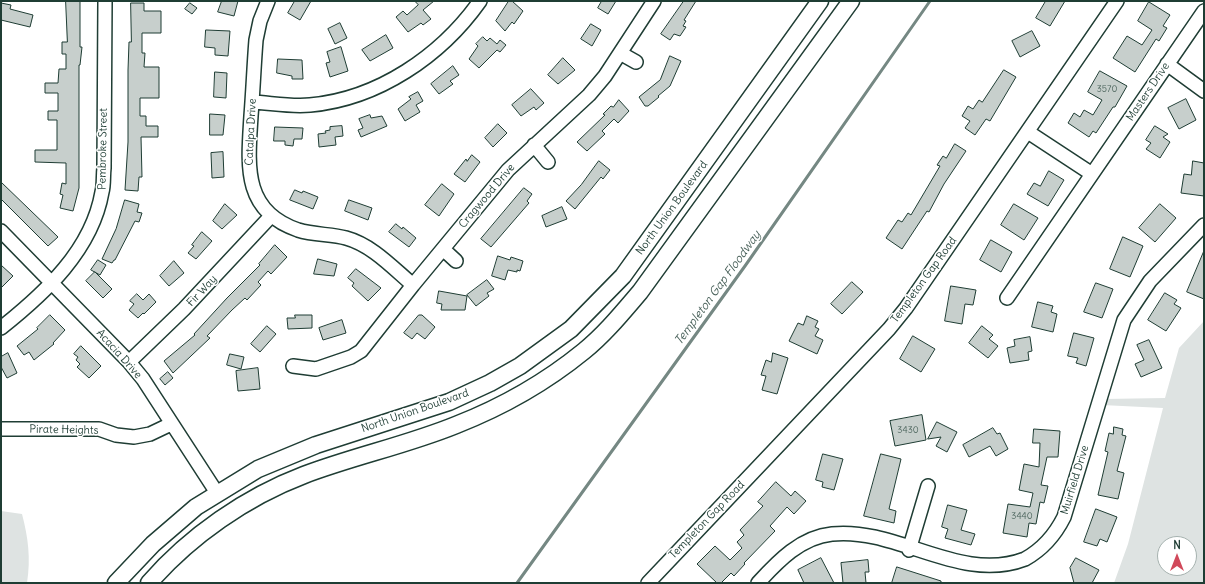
<!DOCTYPE html>
<html>
<head>
<meta charset="utf-8">
<style>
	body { margin:0 }
	#map { position:relative; width:1205px; height:584px; overflow:hidden; background:#fff; font-family:Delius,sans-serif }
	canvas { display:block }
	.frame { position:absolute; inset:0; border:2px solid #1f3d34; pointer-events:none }
	.north { position:absolute; left:1157px; top:536px; width:40px; height:40px; box-sizing:border-box; background:#fff; border:1px solid #a5b1ae; border-radius:50%; rotate:0deg; font-size:11px; font-weight:700; line-height:16px; text-align:center; color:#1f3d34 }
	.north::after { content:''; display:block; margin:auto; width:14px; height:18px; background:#d1495b; clip-path:polygon(50% 0,100% 100%,50% 72%,0 100%) }
</style>
</head>
<body>
<div id="map">
<canvas width="1205" height="584"></canvas>
<div class="frame"></div>
<div class="north">N</div>
</div>
<script>
const ctx = document.querySelector('canvas').getContext('2d');
ctx.lineJoin = 'round';
function fillPath(path, color) { ctx.fillStyle = color; ctx.fill(path, 'evenodd'); }
function stroke(path, color, width, dash) { ctx.strokeStyle = color; ctx.lineWidth = width; ctx.lineCap = dash ? 'butt' : 'round'; ctx.setLineDash(dash || []); ctx.stroke(path); }
function label(font, color, halo, rows, align = 'center') {
  ctx.font = font + ' Delius,sans-serif'; ctx.lineWidth = 3; ctx.setLineDash([]); ctx.textBaseline = 'middle'; ctx.strokeStyle = halo; ctx.fillStyle = color; for (const [text, x, y, turn = 0] of rows) {
    ctx.save(); ctx.translate(x, y); ctx.rotate((+turn || 0) * Math.PI / 180); ctx.textAlign = isNaN(turn) ? turn : align; if (halo) ctx.strokeText(text, 0, 0); ctx.fillText(text, 0, 0); ctx.restore();
  }
}
const green = new Path2D(`
	M1204 321V583H1114L1128 544 1163 408 1102 405 1104 399 1165 398 1179 348ZM1165 544H1189V568H1165Z
	M1 511 22 514C28 537 31 558 27 583H1Z`);
const stream = new Path2D(`
	M517 583 745 266 930 1`);
const building = new Path2D(`
	M66 1H80V47H82L80 65H79V188L73 211 60 208 63 195 60 194 62 183 66 184V163L35 162V150H57V120H48V111H58V93H45V83H58L59 69H66V54H62V42H67Z
	M222 1H238L234 16 218 12Z
	M295 1H311L300 20 288 13Z
	M415 1H434L423 10 431 19 423 25 421 23 408 32 396 17 403 11 407 15 418 5Z
	M509 1H512L523 11 514 24 512 22 505 31 496 21Z
	M602 1H616L608 14 598 8Z
	M684 1H696L684 20 686 21 683 26 686 27 680 36 674 34 670 40 661 34Z
	M1046 1H1065L1050 26 1036 18Z
	M1149 2 1170 15 1163 26 1167 28 1159 41 1156 39 1135 72 1113 58 1127 36 1142 45 1152 30 1138 21Z
	M1 3 11 5 10 9 33 15 30 27 1 20Z
	M131 3H144V11H161V33H142V53H145L144 67H159V98H140V116H146V126H158V137H141L142 177H139L138 191 125 190 128 142V70L129 42H131Z
	M190 3 197 8 192 14 185 9Z
	M340 23 347 38 335 44 328 29Z
	M591 24 601 30 592 46 581 39Z
	M206 30 230 31 228 56 215 55V48L205 47Z
	M1032 31 1040 46 1020 57 1012 41Z
	M386 35 393 48 370 61 362 50Z
	M483 37 487 41 490 38 497 44 500 40 506 45 500 52 497 50 479 68 469 59 478 46 476 44Z
	M341 47 348 71 330 77 326 63 330 62 327 52Z
	M670 56 681 61 670 86 658 96 659 97 648 106H645L639 97 660 80Z
	M563 58 575 70 558 84 548 75Z
	M278 59 302 60 303 79H292V76L277 73Z
	M453 66 459 75 450 81 453 84 439 94 431 84Z
	M1004 70 1016 77 990 121 986 119 975 135 965 128 970 121 962 116 968 106 973 109 979 100 982 102Z
	M1100 71 1127 86 1115 107H1113L1096 133 1093 131 1089 137 1068 123 1074 113 1080 117 1084 110 1093 115 1102 100 1088 92Z
	M215 72 227 73 226 98 214 97Z
	M531 89 544 103 536 110 534 107 521 116 512 105Z
	M418 92 423 101 416 105 420 112 405 121 398 109 411 99 409 97Z
	M1186 99 1196 120 1179 129 1168 108Z
	M619 100 629 111 618 123 614 119 602 131 605 134 587 151 577 142 605 115 603 114 611 106 613 107Z
	M210 114 225 115 223 135H210Z
	M370 115 371 118 382 116 387 126 361 137 358 130 363 128 359 119Z
	M498 124 507 133 493 147 485 138Z
	M342 126 343 136 335 137 336 145 319 147 318 134 326 133 325 131 330 130V127Z
	M1155 126 1168 134 1163 137 1170 142 1160 158 1146 149 1151 143 1146 140Z
	M275 127 303 128 302 139H294L293 146 285 145V141H274Z
	M955 144 966 151 944 184 929 212 927 211 902 249 886 238 898 220 902 222 908 213 911 215 940 166 937 165 943 156 946 158Z
	M223 152 224 177 212 178 211 153Z
	M472 155 480 162 465 182 454 174 466 159 467 161Z
	M599 161 610 170 603 179 601 177 575 209 566 201 581 185Z
	M1193 161 1204 163V196L1181 193 1184 174 1191 175Z
	M1049 171 1064 180 1048 206 1027 194 1034 183 1040 186Z
	M1 182 58 237 48 246 1 199Z
	M442 184 454 194 439 216 425 205Z
	M524 188 532 194 527 201 529 203 491 247 481 239Z
	M295 190 302 193 303 191 318 197 313 209 290 200Z
	M125 200 139 204 137 212 142 213 139 222 135 221 115 260H114L112 263 102 259 116 229Z
	M349 200 372 208 368 220 345 211Z
	M225 204 237 215 222 229 213 221Z
	M1014 204 1038 218 1024 240 1001 225Z
	M1160 204 1176 218 1155 242 1139 228Z
	M562 207 567 219 546 227 542 216Z
	M396 224 402 229 403 227 416 238 409 247 389 232Z
	M202 232 212 241 196 259 188 253 194 246 192 245Z
	M1123 237 1143 246 1130 277 1110 269Z
	M991 240 1012 252 1001 272 980 260Z
	M275 245 287 257 271 274 268 271 258 282 261 285 247 300 245 298 232 310 207 336 210 338 173 373 164 361 195 335 194 334 227 298 260 265 259 264Z
	M1204 251V299L1187 292Z
	M498 256 510 260 511 257 523 261 520 271 517 270V272L508 270 505 280 492 276Z
	M318 259 337 264 334 276 314 274Z
	M98 260 106 265 100 275 91 270Z
	M174 261 184 273 169 286 160 276Z
	M1 265 13 276 1 288Z
	M356 269 381 288 368 301 352 286 354 283 348 278Z
	M95 272 112 289 103 298 86 281Z
	M487 280 494 289 487 293 489 296 476 306 467 295Z
	M852 282 863 292 842 314 831 304Z
	M1096 283 1113 289 1102 318 1084 312Z
	M951 286 976 290 973 305 965 304 962 324 945 321Z
	M439 291 467 296 465 310H441L442 304 437 303Z
	M1165 293 1177 300 1174 304 1181 308 1166 331 1148 320Z
	M137 294 143 300 149 294 156 302 144 314 143 313 138 318 129 310 134 304 130 301Z
	M1038 302 1053 306 1051 312 1057 314 1053 332 1032 327Z
	M50 315 65 330 53 343 54 344 34 360 29 352 24 355 17 346 38 329 37 328Z
	M295 315H312V328L288 329 287 318H295Z
	M419 315H422L435 327 425 339 417 333 412 339 404 333Z
	M807 316 818 321 815 327 819 329 815 336 823 340 817 354 789 341 798 323 803 325Z
	M342 320 346 333 323 340 319 328Z
	M267 326 276 334 260 352 251 344Z
	M982 326 993 335 989 339 998 346 988 358 969 343Z
	M1074 333 1094 338 1086 366 1076 363 1078 358 1068 356Z
	M913 336 935 349 921 372 900 359Z
	M1030 337 1032 351 1028 352 1029 360 1010 363 1007 348 1015 346 1014 340Z
	M1149 340 1162 368 1141 377 1135 364 1144 360 1137 345Z
	M81 346 101 366 89 378 77 367 80 364 76 360 78 357 74 354Z
	M8 353 17 373 7 378 1 367V357Z
	M773 353 788 358 777 394 762 390 766 376 761 375 766 360 771 362Z
	M230 354 244 357 241 369 227 365Z
	M258 368 260 389 238 391 236 371Z
	M168 372 173 378 165 385 160 379Z
	M922 415 926 440 895 446 890 421Z
	M937 422 957 432 947 452 936 446 941 437 928 439Z
	M1114 427 1123 429 1122 435 1126 436 1117 471 1124 473 1118 499 1098 495 1108 452 1105 451 1109 433 1113 434Z
	M993 428 997 434 1000 433 1008 449 996 456 990 446 969 457 963 445Z
	M1034 429 1060 431 1058 457H1047L1041 485 1048 486 1044 503 1040 502 1036 524 1029 523 1027 537 1003 533 1008 504 1030 507 1033 493 1019 490 1024 464 1039 467 1040 443H1033Z
	M823 454 843 459 834 490 822 487 823 482 816 480Z
	M881 454 901 459 889 509 896 511 894 523 864 516Z
	M776 482 791 496 795 491 806 501 794 514 787 507 770 526 775 531 744 563 745 564 734 576 731 573 721 583H717L697 564 715 546 730 560 742 548 737 542 744 535 740 530 763 506 758 502Z
	M948 505 967 510 961 530 975 534 971 545 945 538 948 529 942 527Z
	M1096 509 1117 517 1107 542 1100 539 1097 546 1084 542Z
	M821 558 834 583H804L798 570Z
	M1076 558 1099 570 1092 583H1074L1070 568Z
	M868 560 869 572H865L866 583H843L841 563Z
	M897 567 941 581V583H892Z`);
const minor = new Path2D(`
	M268 1 260 21 256 40C254 65 253 91 251 116 248 165 242 211 298 230 314 235 331 234 346 238 372 245 393 268 413 285
	M620 53 636 62
	M1167 64 1204 91
	M252 102C271 103 291 107 310 105 378 99 441 56 480 1
	M1028 132 1092 174
	M534 145 548 162
	M1 231 129 362 143 379 217 493
	M443 249 456 261
	M1007 298 1204 11
	M1 328C45 293 92 250 102 192 104 185 103 176 104 168L105 1
	M129 362 184 309 271 216
	M293 366 316 369 351 357 361 351 413 285 508 170 589 95 605 76 654 1
	M1 429H99L116 435 134 437 150 434 171 424
	M909 550 928 486
	M648 583 889 329 906 308 1117 1
	M758 583C778 561 801 537 832 534 898 527 960 584 1025 559 1043 549 1055 535 1064 517L1124 320 1150 281 1204 225`);
const major = new Path2D(`
	M116 583 153 544 196 507 258 469 316 445 449 402 490 383 520 366 571 329 623 276 820 1
	M149 583C190 536 246 497 304 475 354 456 407 445 456 425 502 407 546 382 584 351 605 334 622 313 640 292L851 1`);
const numberNames = [
	["3570",1107,89],
	["3430",908,430],
	["3440",1022,516]
];
const streetNames = [
	["Masters Drive",1148,92,-56],
	["Catalpa Drive",251,132,-87],
	["Pembroke Street",103,149,-89],
	["Cragwood Drive",487,196,-50],
	["North Union Boulevard",672,208,-54],
	["Templeton Gap Road",924,280,-54],
	["Fir Way",202,291,-47],
	["Acacia Drive",119,354,48],
	["North Union Boulevard",415,411,-19],
	["Pirate Heights",64,430,1],
	["Muirfield Drive",1075,480,-73],
	["Templeton Gap Road",707,520,-46]
];
const waterNames = [
	["Templeton Gap Floodway",718,288,-54]
];
fillPath(green, '#dee3e2');
stroke(stream, '#758883', 3);
fillPath(building, '#c7cfcc');
stroke(building, '#1f3d34', 1);
stroke(minor, '#1f3d34', 16);
stroke(major, '#1f3d34', 19);
stroke(minor, '#fff', 13);
stroke(major, '#fff', 16);
label('9px', '#49625a', null, numberNames);
label('11px', '#1f3d34', '#fff', streetNames);
label('italic 12px', '#4a625b', '#fff', waterNames);
</script>
</body>
</html>
